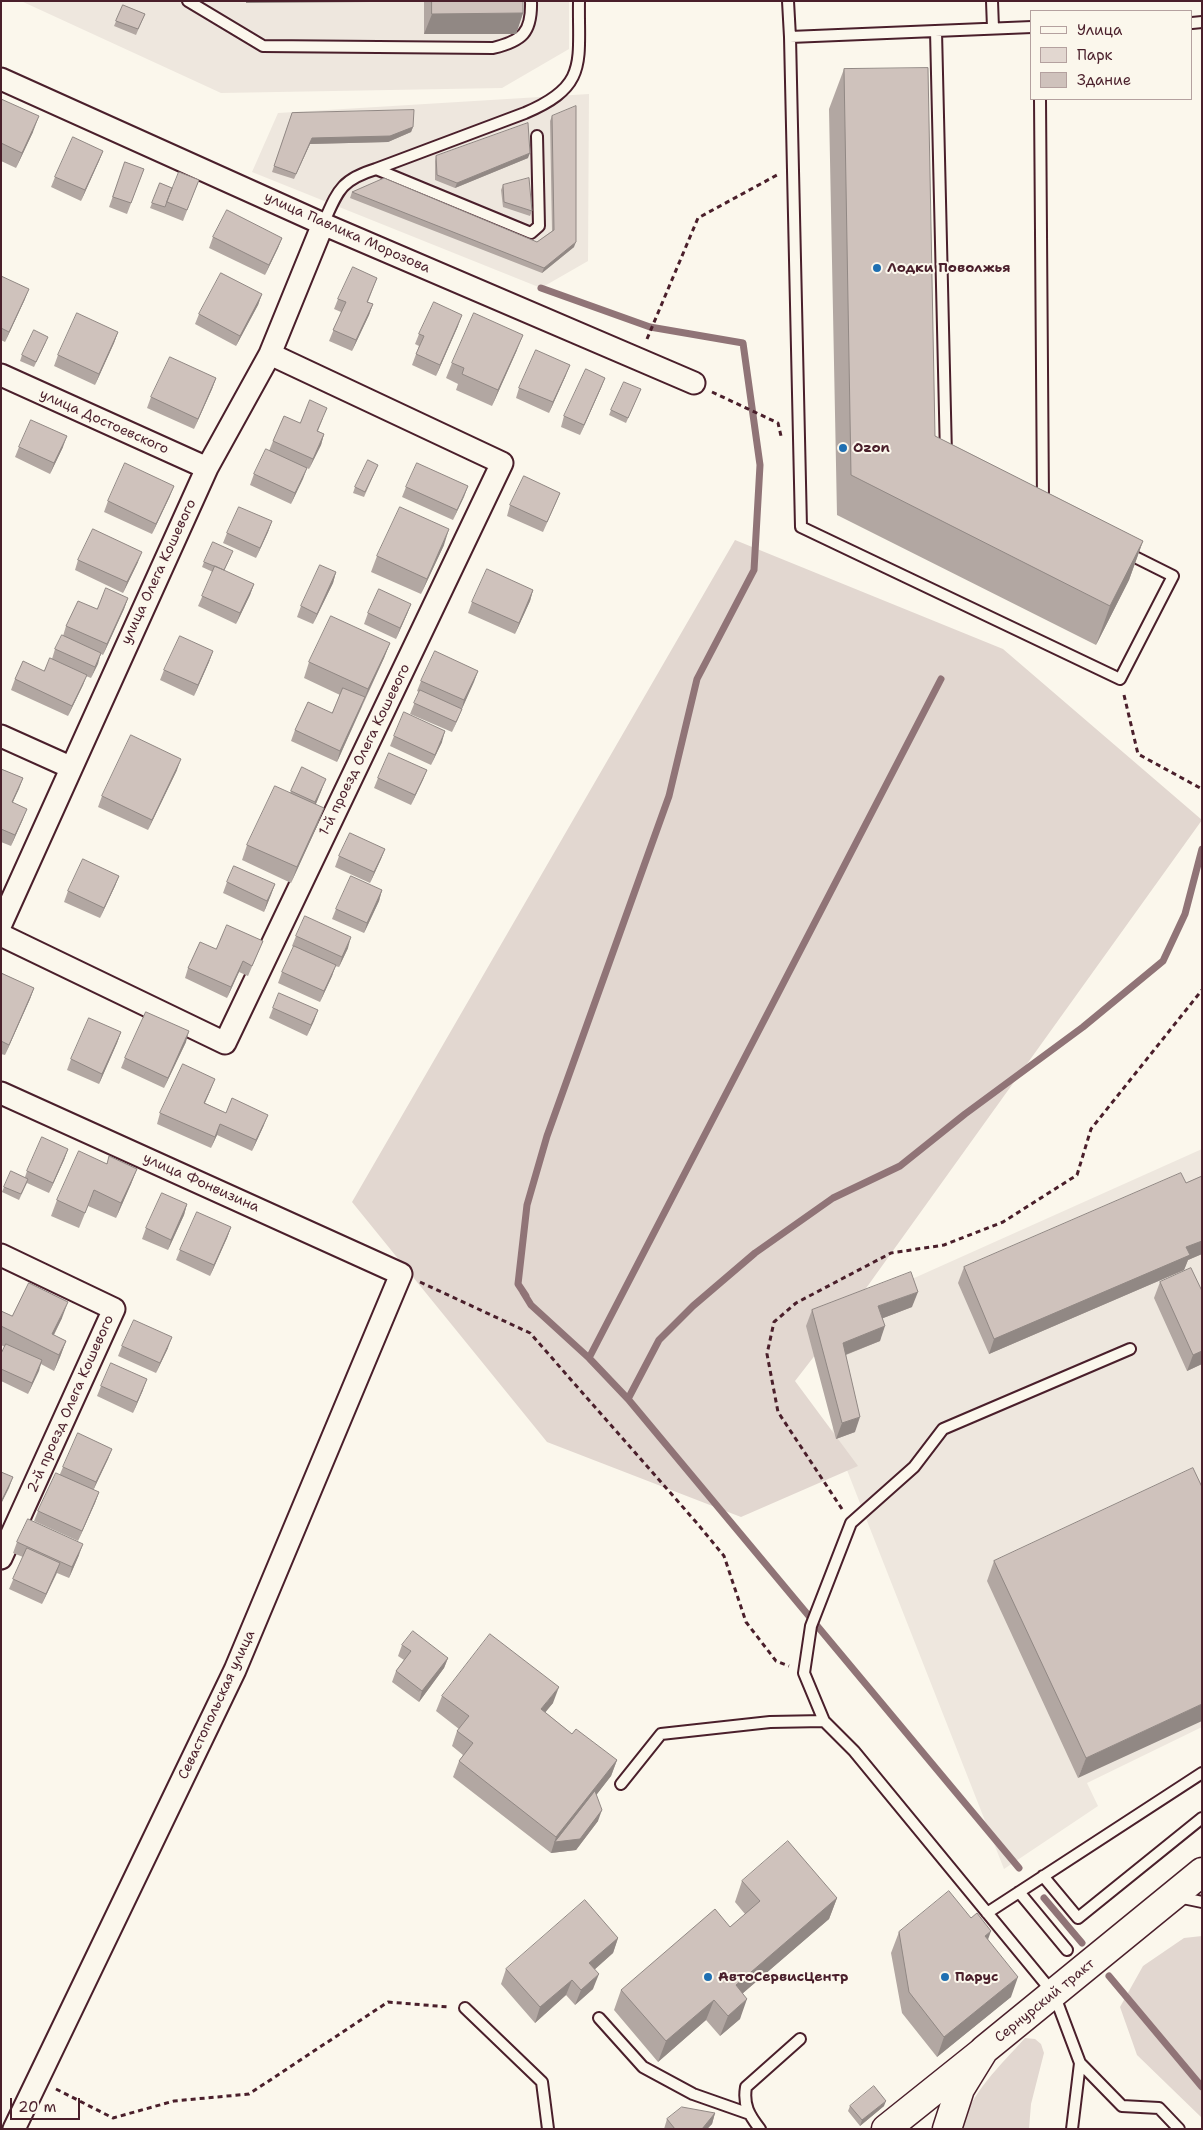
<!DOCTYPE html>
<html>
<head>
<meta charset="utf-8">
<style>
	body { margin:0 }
	#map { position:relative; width:1203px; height:2130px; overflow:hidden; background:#fbf7ec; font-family:"Shantell Sans",sans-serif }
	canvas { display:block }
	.frame { position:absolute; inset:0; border:2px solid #4a1f2b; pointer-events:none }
	.legend { position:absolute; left:1030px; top:10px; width:162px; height:90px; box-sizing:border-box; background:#fbf7ec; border:1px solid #b4a19f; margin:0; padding:6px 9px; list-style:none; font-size:15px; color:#4a1f2b }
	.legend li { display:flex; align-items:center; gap:10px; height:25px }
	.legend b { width:25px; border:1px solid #b4a19f }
	.scale { position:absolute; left:10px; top:2098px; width:70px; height:22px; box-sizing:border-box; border:2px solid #4a1f2b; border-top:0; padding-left:6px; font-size:15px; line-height:18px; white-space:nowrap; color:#4a1f2b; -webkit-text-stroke:4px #fbf7ec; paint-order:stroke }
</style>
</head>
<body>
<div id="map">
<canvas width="1203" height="2130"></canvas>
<div class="frame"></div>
<ul class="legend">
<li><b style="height:6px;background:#fbf7ec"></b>Улица</li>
<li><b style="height:14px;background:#e2d7d0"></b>Парк</li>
<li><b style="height:14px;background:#cfc2bc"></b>Здание</li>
</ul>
<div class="scale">20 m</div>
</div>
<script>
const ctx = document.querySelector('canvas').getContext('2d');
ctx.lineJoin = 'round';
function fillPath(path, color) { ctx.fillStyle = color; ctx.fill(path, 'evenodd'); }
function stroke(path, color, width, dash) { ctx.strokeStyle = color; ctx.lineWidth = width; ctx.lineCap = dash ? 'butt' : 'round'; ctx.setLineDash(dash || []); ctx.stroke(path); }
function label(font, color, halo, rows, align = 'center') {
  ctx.font = font + ' "Shantell Sans",sans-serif'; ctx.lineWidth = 4; ctx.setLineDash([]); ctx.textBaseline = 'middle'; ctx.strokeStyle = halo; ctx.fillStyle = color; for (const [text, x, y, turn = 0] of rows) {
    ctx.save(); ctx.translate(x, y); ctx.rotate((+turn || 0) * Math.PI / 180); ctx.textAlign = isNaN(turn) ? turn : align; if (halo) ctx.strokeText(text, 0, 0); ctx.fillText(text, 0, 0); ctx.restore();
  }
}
const built = new Path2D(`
	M21 1H569V49L502 88 221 93Z
	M589 94 588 261 541 288 252 172 278 113Z
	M1202 1149V1727L1087 1783 1098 1806 1004 1869 832 1432 854 1305Z`);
const green = new Path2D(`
	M735 540 1003 649 1202 820 854 1305 795 1381 858 1466 741 1517 547 1442 352 1202Z
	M1202 1936V2118L1137 2055 1120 2007 1143 1966 1184 1938Z
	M1025 2038 1035 2039 1041 2044 1044 2053 1031 2104 1029 2129H961C970 2093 1001 2065 1025 2038Z`);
const stream = new Path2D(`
	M523 1292 531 1305 589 1358 628 1399 1019 1868
	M526 1296 518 1284 527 1205 547 1136 669 796 697 679 754 570 760 465 743 343 650 327 541 288
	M589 1358 941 679
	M628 1399 659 1340 693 1306 755 1253 833 1198 900 1166 965 1114 1083 1027 1163 961 1185 914 1202 849
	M1044 1898 1082 1943
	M1109 1976 1202 2087`);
const path = new Path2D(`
	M647 339 698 218 777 175
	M712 392 778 423 781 436
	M1124 695 1138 754 1202 789
	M420 1282 530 1333 696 1522 724 1556 746 1622 776 1661 789 1666
	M842 1509 778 1412 767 1354 774 1322 796 1303 891 1253 944 1245 1003 1222 1077 1175 1091 1129 1202 990
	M56 2089 113 2118 174 2101 249 2094 388 2002 449 2007`);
const lane = new Path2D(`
	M188 1 263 46 493 48C522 41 532 33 531 1
	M788 1 790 37 1032 27
	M992 1 993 28
	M1192 23 1202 22
	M936 31 946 455
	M790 37 801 527 1120 679 1173 576 1125 552
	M1040 99 1043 502
	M376 169 525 113C589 86 578 62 579 1
	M323 224C338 191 340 180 376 169L531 233 539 226 537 136
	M1130 1349 943 1429 914 1467 851 1523 811 1626 804 1673 824 1721 854 1751 1054 1994 1080 2063 1122 2106 1159 2108 1179 2129
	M621 1784 661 1734 770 1722 824 1721
	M1043 1876 1078 1918 1202 1818
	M1019 1892 1067 1950
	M1178 1897 1202 1902
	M987 1913 1202 1773
	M465 2008 542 2082 548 2129
	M599 2018 643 2067 693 2094 747 2113
	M760 2129C749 2115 743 2105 746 2087L800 2039
	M1072 2129 1080 2063`);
const street = new Path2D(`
	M1 79 323 224 694 383
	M1 375 207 468
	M1 736 70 767
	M1 924 207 468 270 354 323 224
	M1 935 225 1043 502 463 270 354
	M1 1093 401 1274 235 1670 14 2129
	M1 1255 114 1309 1 1558`);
const secondary = new Path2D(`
	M886 2129 981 2053`);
const primary = new Path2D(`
	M947 2129 960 2089 984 2050 1202 1872`);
const wall = new Path2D(`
	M424 1H523V13L516 34H424Z
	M123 5 145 14 136 35 114 26Z
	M844 69 935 436 1143 541 1129 580 1096 645 837 515 829 109Z
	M1 99 33 132 16 168 1 161Z
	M292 113 413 127 411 132 388 142 310 144 294 179 272 172Z
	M552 116 574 247 542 273 350 198 352 192 537 242 552 231 550 121Z
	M103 151 99 161 81 201 51 187 55 177Z
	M436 156 528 158 455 188 435 180V161Z
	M125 162 144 169 127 214 109 207Z
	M199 180 183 221 163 213 164 211 163 213 150 208 160 183 172 188Z
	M503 185 532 211 530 216 503 207 501 190Z
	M213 237 282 238 278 248 265 275 209 248Z
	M1 276 25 299 5 342 1 340Z
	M377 278 368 302 373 304 369 315 352 351 329 341 341 312 334 309 338 299Z
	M262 294 258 305 236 346 195 324 199 314Z
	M458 326 436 376 412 365 419 346 415 344 419 334Z
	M118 332 114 343 95 385 54 366 58 355Z
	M46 342 34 367 20 361 22 355Z
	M517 350 492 406 456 390 458 384 446 378 452 363Z
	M566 375 549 413 516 398 519 388Z
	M216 378 212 389 194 429 147 408 151 397Z
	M605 378 601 388 580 435 561 427 564 416Z
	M641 389 626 423 609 415 611 410Z
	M323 418 318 431 324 434 321 445 309 469 307 468 291 504 250 485 254 474 269 451 273 441 300 423Z
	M19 447H63L50 474 15 457Z
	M378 465 364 497 353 493 355 487Z
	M468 486 453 520 402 497 406 487Z
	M560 493 556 503 543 532 507 516 510 505Z
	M170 496 152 534 104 512 108 501Z
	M272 521 268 532 256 558 223 543 227 533Z
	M444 545 421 594 371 572 377 556Z
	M231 556 224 571 254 584 250 595 236 624 198 606 213 572 202 567 204 562Z
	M78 560 138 562 123 593 75 570Z
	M336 572 333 583 313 624 297 617 301 606Z
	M533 590 530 601 515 634 468 613 472 602Z
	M128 598 124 609 103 655 101 654 91 678 86 676 83 685 68 716 11 690 15 679 44 671 52 659 55 649 63 636 66 626 97 609Z
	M411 604 407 614 396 639 364 624 368 613Z
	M390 643 384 658 337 762 291 741 295 730 332 713 340 695 304 678 309 662Z
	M213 651 209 662 194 696 160 680 164 670Z
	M478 671 452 732 410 714 419 692 417 691 421 681Z
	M394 736 442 742 431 765 390 746Z
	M302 767 322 789 316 804 318 824 291 883 242 860 247 845 290 793Z
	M1 769 23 778 13 802 23 819 11 846 1 842Z
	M177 770 148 830 98 807 102 796Z
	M427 770 411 805 374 788 378 778Z
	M385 849 381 859 370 883 335 867 339 856Z
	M119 876 115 886 100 918 64 902 68 891Z
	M227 882 275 884 264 912 223 893Z
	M382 890 379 901 364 933 332 919 336 909Z
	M296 936 348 948 339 967 335 966 332 976 320 1002 278 983 282 972 294 947 292 946Z
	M263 941 248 976 239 972 227 998 185 978 188 968 216 949Z
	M1 973 34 988 30 999 5 1055 1 1054Z
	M273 1008 318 1010 307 1036 269 1018Z
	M121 1032 117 1043 99 1084 67 1070 71 1059Z
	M186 1042 164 1088 121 1068 125 1058Z
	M211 1089 205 1103 226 1113 264 1125 252 1151 217 1135 211 1148 157 1124 160 1113Z
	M68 1149 64 1160 49 1193 27 1183 19 1200 2 1192 4 1187 25 1177 27 1171Z
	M107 1163 137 1169 131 1184 116 1218 88 1206 79 1228 51 1216 57 1200Z
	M1202 1176V1254L1188 1260 1184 1270 989 1354 958 1283 964 1267 1186 1183Z
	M187 1204 184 1215 168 1250 142 1239 146 1228Z
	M231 1227 227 1238 210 1276 176 1260 180 1250Z
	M1160 1282 1202 1291V1364L1187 1371 1154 1298Z
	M912 1307 883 1318 880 1341 846 1355 855 1432 836 1439 806 1326 812 1310Z
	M1 1311 12 1316 62 1318 54 1335 66 1341 60 1357 54 1371 41 1364 28 1394 1 1381V1354L5 1347 1 1345Z
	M122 1346 168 1348 156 1373 118 1356Z
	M101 1386 143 1390 133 1413 97 1396Z
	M112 1449 108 1459 93 1490 99 1492 95 1503 78 1541 34 1521 38 1511 60 1474 63 1467Z
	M1202 1487 1078 1778 987 1581 994 1561Z
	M17 1542 79 1555 69 1578 57 1573 42 1604 9 1589 23 1557 13 1553Z
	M402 1645 448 1658 444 1668 419 1702 392 1682 396 1671 404 1660 398 1656Z
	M442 1696 553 1703 545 1712 572 1734 617 1760 611 1776 596 1795 598 1821 576 1850 551 1853 453 1777 459 1761 463 1755 452 1746 457 1731 459 1729 436 1711Z
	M742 1881 837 1898 829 1919 743 1993 740 2019 720 2036 706 2020 658 2062 614 2010 621 1990 730 1927 745 1914 735 1902Z
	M899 1932 988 1939 1011 1997 937 2057 902 2013 891 1953Z
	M618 1938 613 1953 595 1969 593 1989 575 2005 566 1995 535 2023 501 1984 506 1969Z
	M850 2106H884L860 2126 848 2111Z
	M715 2113 712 2124 707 2129H664L667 2119Z`);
const shadedWall = new Path2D(`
	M246 1H371V2L246 3Z
	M523 13 516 34H424L432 14Z
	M39 116 33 132 16 168 22 153Z
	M413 127 411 132 388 142 310 144 294 179 312 138Z
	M103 151 99 161 81 201 85 190Z
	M530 153 528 158 455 188 457 183Z
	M282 238 278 248 265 275 269 265Z
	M576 242 574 247 542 273 544 268Z
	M29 289 25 299 5 342 9 332Z
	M262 294 258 305 236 346 240 336Z
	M373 304 369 315 352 351 356 340Z
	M462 315 458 326 436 376 440 365Z
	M118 332 114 343 95 385 99 374Z
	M523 335 517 350 492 406 498 390Z
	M570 365 566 375 549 413 553 402Z
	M216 378 212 389 194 429 198 419Z
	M605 378 601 388 580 435 584 425Z
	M324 434 321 445 309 469 313 459Z
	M67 436 63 447 50 474 54 463Z
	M307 468 303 479 291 504 295 493Z
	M174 486 170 496 152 534 156 524Z
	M468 486 464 497 453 520 457 510Z
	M272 521 268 532 256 558 260 548Z
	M449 529 444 545 421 594 427 579Z
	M1143 541 1129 580 1096 645 1110 606Z
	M142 552 138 562 123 593 127 582Z
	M336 572 333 583 313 624 317 614Z
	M254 584 250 595 236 624 240 613Z
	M533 590 530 601 515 634 519 623Z
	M128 598 124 609 103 655 107 644Z
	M411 604 407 614 396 639 400 628Z
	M390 643 384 658 362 705 368 689Z
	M213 651 209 662 194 696 198 685Z
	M101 653 98 664 91 678 95 667Z
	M478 671 474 682 461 711 464 700Z
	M87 675 83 685 68 716 72 706Z
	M365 697 361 708 337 762 340 751Z
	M462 709 458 719 452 732 456 722Z
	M445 731 442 742 431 765 435 755Z
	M181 759 177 770 148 830 152 820Z
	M427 770 423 780 411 805 415 795Z
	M23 778 19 789 8 812 12 802Z
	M326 779 322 789 312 813 315 802Z
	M324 808 318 824 291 883 297 867Z
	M27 809 23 819 11 846 15 835Z
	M385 849 381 859 370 883 374 872Z
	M119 876 115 886 100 918 104 908Z
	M275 884 271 895 264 912 267 901Z
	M382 890 379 901 364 933 367 923Z
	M351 937 348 948 339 967 342 957Z
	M243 961 239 972 227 998 231 987Z
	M336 965 332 976 320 1002 324 991Z
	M34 988 30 999 5 1055 9 1045Z
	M318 1010 314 1021 307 1036 311 1025Z
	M189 1031 186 1042 164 1088 168 1078Z
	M121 1032 117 1043 99 1084 102 1074Z
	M215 1079 211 1089 200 1113 204 1103Z
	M268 1115 264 1125 252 1151 256 1140Z
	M220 1124 217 1135 211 1148 215 1137Z
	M68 1149 64 1160 49 1193 53 1183Z
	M137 1169 131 1184 116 1218 121 1203Z
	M187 1204 184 1215 168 1250 171 1240Z
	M231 1227 227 1238 210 1276 214 1265Z
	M1202 1241V1254L1188 1260 1184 1270 989 1354 994 1339 1186 1247Z
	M918 1292 912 1307 873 1322 878 1306Z
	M68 1302 62 1318 46 1350 52 1334Z
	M885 1326 880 1341 837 1358 843 1343Z
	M172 1337 168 1348 156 1373 160 1363Z
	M66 1341 60 1357 54 1371 59 1355Z
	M1202 1351V1364L1187 1371 1193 1355Z
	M42 1360 39 1371 28 1394 32 1383Z
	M147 1379 143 1390 133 1413 137 1402Z
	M860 1417 855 1432 836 1439 842 1423Z
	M112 1449 108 1459 92 1493 96 1482Z
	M13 1477 9 1488 1 1504V1502Z
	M99 1492 95 1503 78 1541 82 1531Z
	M83 1544 79 1555 69 1578 72 1567Z
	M60 1563 56 1574 42 1604 46 1594Z
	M448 1658 444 1668 419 1702 422 1691Z
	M559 1687 553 1703 535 1725 541 1709Z
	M1202 1704V1721L1078 1778 1086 1758Z
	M617 1760 611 1776 560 1842 602 1810 598 1821 576 1850 551 1853 556 1837Z
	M837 1898 829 1919 728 2006 736 1985Z
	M991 1931 984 1951 985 1936Z
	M618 1938 613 1953 584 1979 589 1963Z
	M599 1974 593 1989 575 2005 581 1990Z
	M1018 1977 1011 1997 937 2057 944 2037Z
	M572 1980 566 1995 535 2023 540 2007Z
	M747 1999 740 2019 720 2036 728 2016Z
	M714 2000 706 2020 658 2062 666 2041Z
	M886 2101 884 2106 860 2126 862 2120Z
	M715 2113 712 2124 707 2129H702Z`);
const building = new Path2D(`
	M432 1H523V13L432 14Z
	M123 5 145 14 138 29 116 21Z
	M928 68 935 436 1143 541 1110 606 851 475 844 69Z
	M1 99 39 116 22 153 1 143Z
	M576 106V242L544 268 352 192 384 178 537 242 554 230 552 116Z
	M414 110 413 127 390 136 312 138 296 174 274 166 292 113Z
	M528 123 530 153 457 183 437 175 436 156Z
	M73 137 103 151 85 190 55 177Z
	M125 162 144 169 131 203 113 197Z
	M179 172 199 180 187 210 167 202Z
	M529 178 532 211 504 202 503 185Z
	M160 183 172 188 165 207 152 203Z
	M227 210 282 238 269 265 213 237Z
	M353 267 377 278 367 302 373 304 356 340 333 330 346 302 338 299Z
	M221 273 262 294 240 336 199 314Z
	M1 276 29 289 9 332 1 328Z
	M434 302 462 315 440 365 416 354 424 336 419 334Z
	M77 313 118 332 99 374 58 355Z
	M474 313 523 335 498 390 462 374 464 368 452 363Z
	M34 330 48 337 36 362 22 355Z
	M536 350 570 365 553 402 519 388Z
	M170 357 216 378 198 419 151 397Z
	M586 369 605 378 584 425 564 416Z
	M624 382 641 389 628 418 611 410Z
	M310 400 327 408 317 431 324 434 313 459 273 441 284 416 300 423Z
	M31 420 67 436 54 463 19 447Z
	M266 449 307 468 295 493 254 474Z
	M368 460 378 465 365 492 355 487Z
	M125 463 174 486 156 524 108 501Z
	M417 463 468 486 457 510 406 487Z
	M524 476 560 493 547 522 510 505Z
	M239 507 272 521 260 548 227 533Z
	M400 507 449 529 427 579 377 556Z
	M93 529 142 552 127 582 78 560Z
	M213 542 233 551 224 570 204 562Z
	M320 565 336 572 317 614 301 606Z
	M215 566 254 584 240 613 202 596Z
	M487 569 533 590 519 623 472 602Z
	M106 588 128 598 107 644 66 626 78 601 97 609Z
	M379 589 411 604 400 628 368 613Z
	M331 616 390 643 368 689 309 662Z
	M62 635 101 653 95 667 55 649Z
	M180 636 213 651 198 685 164 670Z
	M435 651 478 671 464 700 421 681Z
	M50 658 87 675 72 706 15 679 23 661 44 671Z
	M343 688 365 697 340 751 295 730 308 702 332 713Z
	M420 690 462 709 456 722 414 703Z
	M404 712 445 731 435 755 394 736Z
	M131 735 181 759 152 820 102 796Z
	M389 753 427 770 415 795 378 778Z
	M302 767 326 779 315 802 291 791Z
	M1 769 23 778 12 802 27 809 15 835 1 829Z
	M275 786 324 808 297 867 247 845Z
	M350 833 385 849 374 872 339 856Z
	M83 859 119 876 104 908 68 891Z
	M234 866 275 884 267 901 227 882Z
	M351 876 382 890 367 923 336 909Z
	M305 916 351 937 342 957 296 936Z
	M227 925 263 941 252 966 243 961 231 987 188 968 200 942 216 949Z
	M294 946 336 965 324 991 282 972Z
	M1 973 34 988 9 1045 1 1041Z
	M279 993 318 1010 311 1025 273 1008Z
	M146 1012 189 1031 168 1078 125 1058Z
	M89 1018 121 1032 102 1074 71 1059Z
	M183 1064 215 1079 204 1103 226 1113 232 1098 268 1115 256 1140 220 1124 215 1137 160 1113Z
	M42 1137 68 1149 53 1183 27 1171Z
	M79 1151 107 1164 109 1156 137 1169 121 1203 94 1190 85 1213 57 1200Z
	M11 1171 28 1179 21 1194 4 1187Z
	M1181 1173 1186 1183 1202 1176V1241L1186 1247 1190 1255 994 1339 964 1267Z
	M162 1193 187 1204 171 1240 146 1228Z
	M197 1212 231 1227 214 1265 180 1250Z
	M1191 1268 1202 1291V1351L1193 1355 1160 1282Z
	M911 1272 918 1292 878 1306 885 1326 843 1343 860 1417 842 1423 812 1310Z
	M29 1283 68 1302 52 1334 66 1341 59 1355 1 1326V1311L12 1316Z
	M134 1320 172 1337 160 1363 122 1346Z
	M6 1344 42 1360 32 1383 1 1369V1354Z
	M111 1363 147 1379 137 1402 101 1386Z
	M78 1433 112 1449 96 1482 63 1467Z
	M1193 1468 1202 1487V1704L1086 1758 994 1561Z
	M1 1472 13 1477 1 1502Z
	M56 1473 99 1492 82 1531 38 1511Z
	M28 1519 83 1544 72 1567 17 1542Z
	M27 1548 60 1563 46 1594 13 1579Z
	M413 1631 448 1658 422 1691 396 1671 411 1651 402 1645Z
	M490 1634 559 1687 541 1709 572 1734 576 1729 617 1760 556 1837 459 1761 473 1743 457 1731 469 1716 442 1696Z
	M595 1791 602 1810 580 1839 555 1842Z
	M788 1841 837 1898 736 1985 747 1999 728 2016 714 2000 666 2041 621 1990 715 1909 730 1927 760 1901 742 1881Z
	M949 1891 971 1918 977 1913 991 1931 985 1936 1018 1977 944 2037 909 1992 899 1932Z
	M585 1900 618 1938 589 1963 599 1974 581 1990 572 1980 540 2007 506 1969Z
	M874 2086 886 2101 862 2120 850 2106Z
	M682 2107 715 2113 702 2129H675L667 2119Z`);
const markers = [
	[877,268,5,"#1f6fb2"],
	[843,448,5,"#1f6fb2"],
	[708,1977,5,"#1f6fb2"],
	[945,1977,5,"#1f6fb2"]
];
const streetNames = [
	["улица Павлика Морозова",347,233,24],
	["улица Достоевского",104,422,24],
	["улица Олега Кошевого",159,572,-65],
	["1-й проезд Олега Кошевого",365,750,-64],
	["улица Фонвизина",201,1183,24],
	["2-й проезд Олега Кошевого",71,1404,-66],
	["Севастопольская улица",217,1705,-65],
	["Сернурский тракт",1045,2001,-39]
];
const poiNames = [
	["Лодки Поволжья",887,268],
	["Ozon",853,448],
	["АвтоСервисЦентр",718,1977],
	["Парус",955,1977]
];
fillPath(built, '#eee7de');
fillPath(green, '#e2d7d0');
stroke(stream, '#907477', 7);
stroke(lane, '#4a1f2b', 14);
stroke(street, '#4a1f2b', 25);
stroke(secondary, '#4a1f2b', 31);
stroke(primary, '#4a1f2b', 31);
stroke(path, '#4a1f2b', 3, [5, 4]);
stroke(lane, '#fbf7ec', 10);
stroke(street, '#fbf7ec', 21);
stroke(secondary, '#fbf7ec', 28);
stroke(primary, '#fbf7ec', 28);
fillPath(wall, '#b2a7a2');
fillPath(shadedWall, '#918884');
fillPath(building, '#cfc2bc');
stroke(building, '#918884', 1);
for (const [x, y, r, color] of markers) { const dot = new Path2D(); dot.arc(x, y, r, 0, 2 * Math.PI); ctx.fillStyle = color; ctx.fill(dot); stroke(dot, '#fbf7ec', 2); }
label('14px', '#4a1f2b', '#fbf7ec', streetNames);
label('bold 14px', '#4a1f2b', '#fbf7ec', poiNames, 'left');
</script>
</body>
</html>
